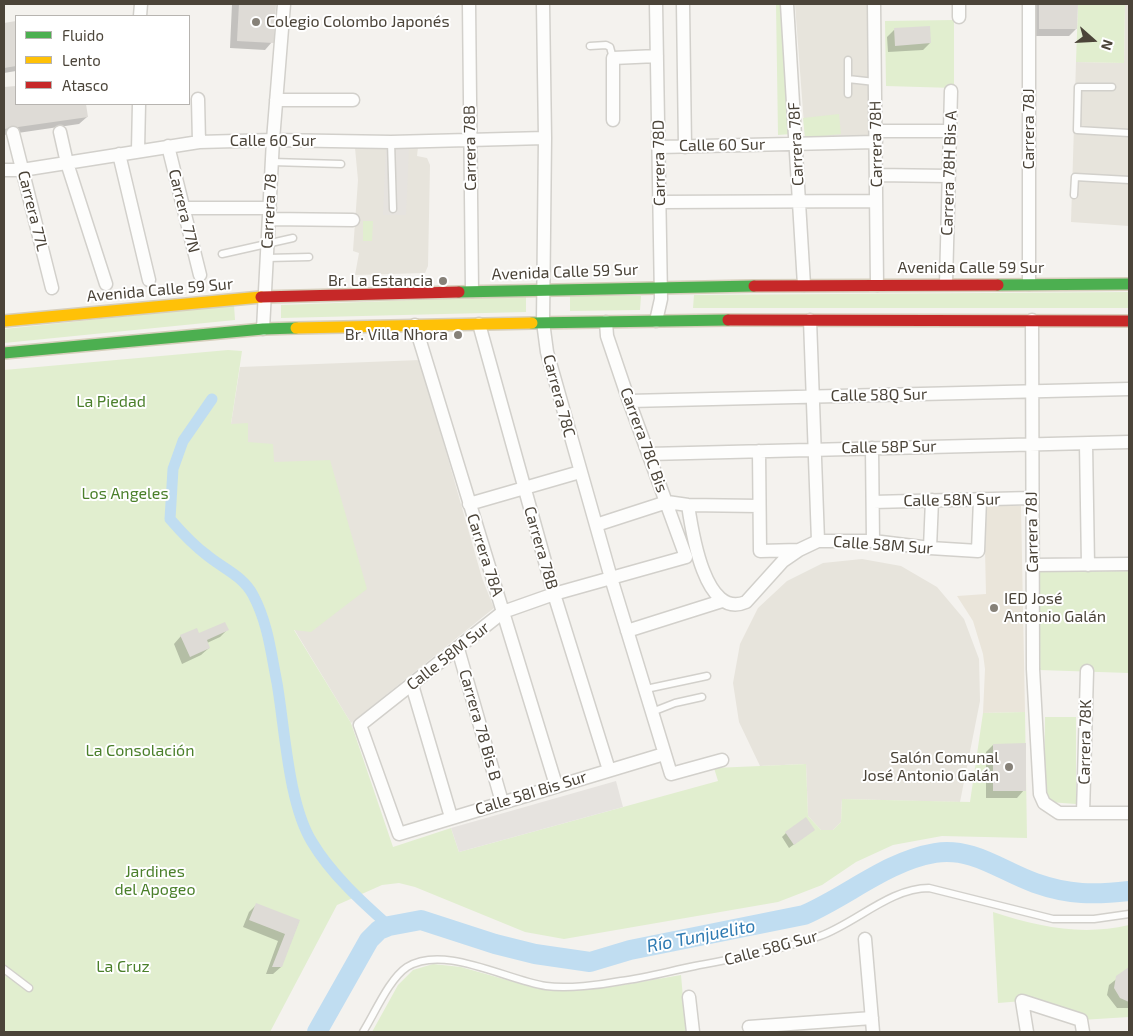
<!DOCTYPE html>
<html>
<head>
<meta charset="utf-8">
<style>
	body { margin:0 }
	#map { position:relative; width:1133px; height:1036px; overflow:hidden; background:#f4f2ee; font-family:"Exo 2",sans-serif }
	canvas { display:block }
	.frame { position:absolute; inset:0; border:5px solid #4b4439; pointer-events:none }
	.legend { position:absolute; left:15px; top:15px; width:175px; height:90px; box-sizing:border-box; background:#fff; border:1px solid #b7b4b0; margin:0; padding:6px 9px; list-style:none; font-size:15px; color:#4b4439 }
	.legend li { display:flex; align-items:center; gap:10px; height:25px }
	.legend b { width:25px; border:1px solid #b7b4b0 }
	.north { position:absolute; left:1068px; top:15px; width:50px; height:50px; -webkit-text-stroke:4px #fff; paint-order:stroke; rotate:109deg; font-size:14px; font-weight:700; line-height:20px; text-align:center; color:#4b4439 }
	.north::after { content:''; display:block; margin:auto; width:18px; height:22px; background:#4b4439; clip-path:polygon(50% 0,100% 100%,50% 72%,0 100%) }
</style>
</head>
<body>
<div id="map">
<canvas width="1133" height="1036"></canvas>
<div class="frame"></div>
<ul class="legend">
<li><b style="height:6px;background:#4caf50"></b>Fluido</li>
<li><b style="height:6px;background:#ffc107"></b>Lento</li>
<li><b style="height:6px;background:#c62828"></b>Atasco</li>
</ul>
<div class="north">N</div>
</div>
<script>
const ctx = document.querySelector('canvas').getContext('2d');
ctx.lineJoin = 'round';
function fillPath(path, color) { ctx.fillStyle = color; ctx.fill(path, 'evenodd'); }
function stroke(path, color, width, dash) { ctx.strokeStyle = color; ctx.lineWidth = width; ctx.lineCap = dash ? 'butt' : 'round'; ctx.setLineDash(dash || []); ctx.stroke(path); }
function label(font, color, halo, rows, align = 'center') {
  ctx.font = font + ' "Exo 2",sans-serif'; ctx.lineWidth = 4; ctx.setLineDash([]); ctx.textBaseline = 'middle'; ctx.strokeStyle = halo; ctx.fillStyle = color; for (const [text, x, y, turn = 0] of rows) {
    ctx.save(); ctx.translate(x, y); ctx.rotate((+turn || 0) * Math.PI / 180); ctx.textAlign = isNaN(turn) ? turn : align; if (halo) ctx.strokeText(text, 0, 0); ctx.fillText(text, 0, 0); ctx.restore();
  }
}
const residential = new Path2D(`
	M795 4H869L870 135 805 138Z
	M1125 4H1129V226L1071 222 1076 62 1124 63Z
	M418 147 417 156 427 158 430 165 428 266 425 273 355 275 359 253 353 251 358 180 355 148Z
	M420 360 482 578 494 608 351 723 294 629 259 534 235 499 231 424 240 367Z
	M862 559 901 566 937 587 964 619 979 659 980 701 960 802 842 799 841 822 833 830H821L808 816 806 764 760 766 739 722 733 683 740 644 758 608 787 581 823 563Z`);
const education = new Path2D(`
	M984 506H1021L1025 712 983 713 985 669 983 654 973 621 957 596 986 594Z`);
const green = new Path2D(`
	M776 4H783L791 134 778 135Z
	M1078 4H1125L1124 63 1076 62Z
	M954 20V88L886 86 885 21Z
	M839 114 841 134 805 138 803 118Z
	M363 221H373L372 241H363Z
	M1129 292V308H693L694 295Z
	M526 296V312L281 318V305Z
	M570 296H641L640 310 570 311Z
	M234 305 235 320 4 343V329Z
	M228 350 242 351 231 424 248 423V442L273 444 274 462 330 460 367 589 311 632 294 630 351 723 393 847 451 828 459 852 718 781 714 768 806 764 808 816 821 830H833L841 822 842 799 970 802 983 713 1025 712 1027 838 942 836 893 845 856 862 822 885 778 902 564 939 525 932 415 887 399 883 382 885 337 905 270 1032H4V370Z
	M1129 571V673L1039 670 1040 572Z
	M1045 717H1076V804L1049 802 1044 791Z
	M993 912C1039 927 1082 936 1129 925V1017L1081 1020 1023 1001 998 1003Z
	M433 964 461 967 539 989 565 990 617 986 681 975 686 1032H372L398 985 413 970Z`);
const parking = new Path2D(`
	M386 147H409L406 215H383Z
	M616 781 623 807 459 852 451 828Z`);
const shadow = new Path2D(`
	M232 4H274L272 42 265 50 230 48Z
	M1033 4H1077L1076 29 1069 36H1033Z
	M16 22V71L4 73V24Z
	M929 27 930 43 923 50 888 52 887 37 894 30Z
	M16 87V104H85L87 117 79 124 4 135V89Z
	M227 630 220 637 207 643 209 648 201 655 182 664 174 644 181 636Z
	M993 745 1024 790 1017 798H986V752Z
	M786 833 808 834 789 848 782 837Z
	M256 905 299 921 281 967 273 974H266L278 941 243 927 249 912Z
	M1129 969V1008H1117L1107 995 1109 985Z`);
const canal = new Path2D(`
	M212 399 183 441 173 469 170 519C182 533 193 545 208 556 224 569 243 576 253 595 268 623 271 653 277 683 285 729 288 803 312 842 331 874 362 902 389 926`);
const river = new Path2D(`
	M317 1032 369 940 379 930 389 926 421 920 495 944 535 954 590 962 630 950 804 915C848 896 887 861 935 853 973 847 1001 871 1035 883 1069 895 1094 895 1129 891`);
const building = new Path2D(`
	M239 4H276L274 43 237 41Z
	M1039 4H1078L1077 29H1039Z
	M16 21V66L4 68V23Z
	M930 26 931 43 895 46 894 28Z
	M16 86V104H86L88 117 4 129V87Z
	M225 622 229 630 207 640 210 648 190 657 180 635 197 628 199 633Z
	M1026 743V791H993V744Z
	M806 817 815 830 794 845 785 832Z
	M256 903 300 920 282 967H272L285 934 249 920Z
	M1129 967V1002L1120 998 1114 988 1116 976Z`);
const lane = new Path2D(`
	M590 46 606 45 610 47 613 58
	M848 60V94
	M848 79 875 82
	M1112 87H1078L1077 130 1129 133
	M391 142 393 209
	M272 162 341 164
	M1074 195 1075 177 1129 180
	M222 254 293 238
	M267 258 309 257
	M646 689 707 676
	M652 712 675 703 702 697
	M4 969 29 988
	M363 1032C375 1013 389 979 407 967 444 944 506 980 546 986 567 989 600 985 621 981 646 978 670 971 695 966 736 958 780 950 820 936 856 923 890 888 929 888L1053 919H1094L1129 914`);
const street = new Path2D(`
	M469 4 472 291
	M543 4 545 138 543 322 547 352 611 578 671 774 722 760
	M656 4 661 299 656 321
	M683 4 685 147
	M787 4 804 285
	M874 4 877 285
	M959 4V17
	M140 16 141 4
	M198 99 199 142
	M276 100H353
	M613 120V58L657 56
	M876 131H950
	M60 132 67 163 106 284
	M13 133 52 288
	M168 146 200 275
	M659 147 876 142
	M138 150 139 104
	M119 154 149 280
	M4 170H22L199 142 273 140 391 142 545 138
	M876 175 949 176
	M660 202 876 201
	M183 208H270
	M269 219 353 220
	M946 284 951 91
	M1029 284V4
	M810 320 818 541
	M1032 320 1033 669 1040 794 1044 803 1059 813H1129
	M606 322 607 336 629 401 686 557 554 594 503 612 360 725 399 834 664 754
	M479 324 554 594 609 770
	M415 325 556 785
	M263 329 273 140 284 4
	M629 401 1129 389
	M1086 444 1088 565
	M872 448 873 541
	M759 451 760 551 799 550 818 541H873L930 548 978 551 980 499
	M649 454 1129 442
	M873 502 1031 498
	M469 504 580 472
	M688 505C692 532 705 620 746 602L783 561 799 550
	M596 525 667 502 688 505 759 506
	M930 548 932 500
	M1033 565 1129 564
	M627 631 722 601
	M458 649 502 802
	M412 685 451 817
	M1083 813 1087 671
	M865 939 873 1032
	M689 997 693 1032
	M749 1027 872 1018
	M1027 1032 1022 1001 1081 1020 1083 1032`);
const fast = new Path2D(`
	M998 285 1129 284
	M459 292 754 286
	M532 323 728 320
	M4 353 263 329 296 328`);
const slow = new Path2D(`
	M4 321 261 297
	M296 328 532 323`);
const jam = new Path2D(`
	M754 286 998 285
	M261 297 459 292
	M728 320 1129 321`);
const markers = [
	[256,22,5,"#868178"],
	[443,281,5,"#868178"],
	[458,335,5,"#868178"],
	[994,608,5,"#868178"],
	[1009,767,5,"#868178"]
];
const poiNames = [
	["Colegio Colombo Japonés",266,22,"left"],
	["Br. La Estancia",433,281],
	["Br. Villa Nhora",448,335],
	["IED José",1004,599,"left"],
	["Antonio Galán",1004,617,"left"],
	["Salón Comunal",999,758],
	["José Antonio Galán",999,776]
];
const streetNames = [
	["Carrera 78J",1029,129,-90],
	["Calle 60 Sur",273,141],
	["Carrera 78F",796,144,-93],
	["Carrera 78H",876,144,-91],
	["Calle 60 Sur",722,145,-1],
	["Carrera 78B",470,148,-91],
	["Carrera 78D",659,163,-91],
	["Carrera 78H Bis A",949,173,-88],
	["Carrera 77L",33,211,76],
	["Carrera 77N",184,211,76],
	["Carrera 78",269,211,-87],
	["Avenida Calle 59 Sur",971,268],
	["Avenida Calle 59 Sur",565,272,-2],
	["Avenida Calle 59 Sur",160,290,-5],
	["Calle 58Q Sur",879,395,-1],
	["Carrera 78C",559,396,75],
	["Carrera 78C Bis",644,440,70],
	["Calle 58P Sur",889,447,-1],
	["Calle 58N Sur",952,500,-1],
	["Carrera 78J",1032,532,-91],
	["Calle 58M Sur",883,545,4],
	["Carrera 78B",541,548,74],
	["Carrera 78A",485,555,72],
	["Calle 58M Sur",448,656,-38],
	["Carrera 78 Bis B",480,725,74],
	["Carrera 78K",1085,742,-89],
	["Calle 58I Bis Sur",531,793,-17],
	["Calle 58G Sur",771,948,-15]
];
const parkNames = [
	["La Piedad",111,402],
	["Los Angeles",125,494],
	["La Consolación",140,751],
	["Jardines",155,872],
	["del Apogeo",155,890],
	["La Cruz",123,967]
];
const waterNames = [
	["Río Tunjuelito",701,936,-11]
];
fillPath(residential, '#e7e4dc');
fillPath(education, '#eae5da');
fillPath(green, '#e1eecf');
fillPath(parking, '#e6e3df');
fillPath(shadow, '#0003');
stroke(canal, '#c0ddf1', 11);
stroke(river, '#c0ddf1', 20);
fillPath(building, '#dedbd6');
stroke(lane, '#d2d0cb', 9);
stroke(street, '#d2d0cb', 15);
stroke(fast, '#d6cebb', 14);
stroke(slow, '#d6cebb', 14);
stroke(jam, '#d6cebb', 14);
stroke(lane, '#fdfdfc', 6);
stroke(street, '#fdfdfc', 12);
stroke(fast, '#4caf50', 11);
stroke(slow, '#ffc107', 11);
stroke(jam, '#c62828', 11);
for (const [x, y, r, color] of markers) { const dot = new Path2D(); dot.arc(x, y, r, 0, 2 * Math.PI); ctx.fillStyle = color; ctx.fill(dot); stroke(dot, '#fff', 2); }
label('16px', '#4b4439', '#fff', poiNames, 'right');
label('16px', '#4b4439', '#fff', streetNames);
label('16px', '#4a7f2a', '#fff', parkNames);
label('italic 18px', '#2e7ab2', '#fff', waterNames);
</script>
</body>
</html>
